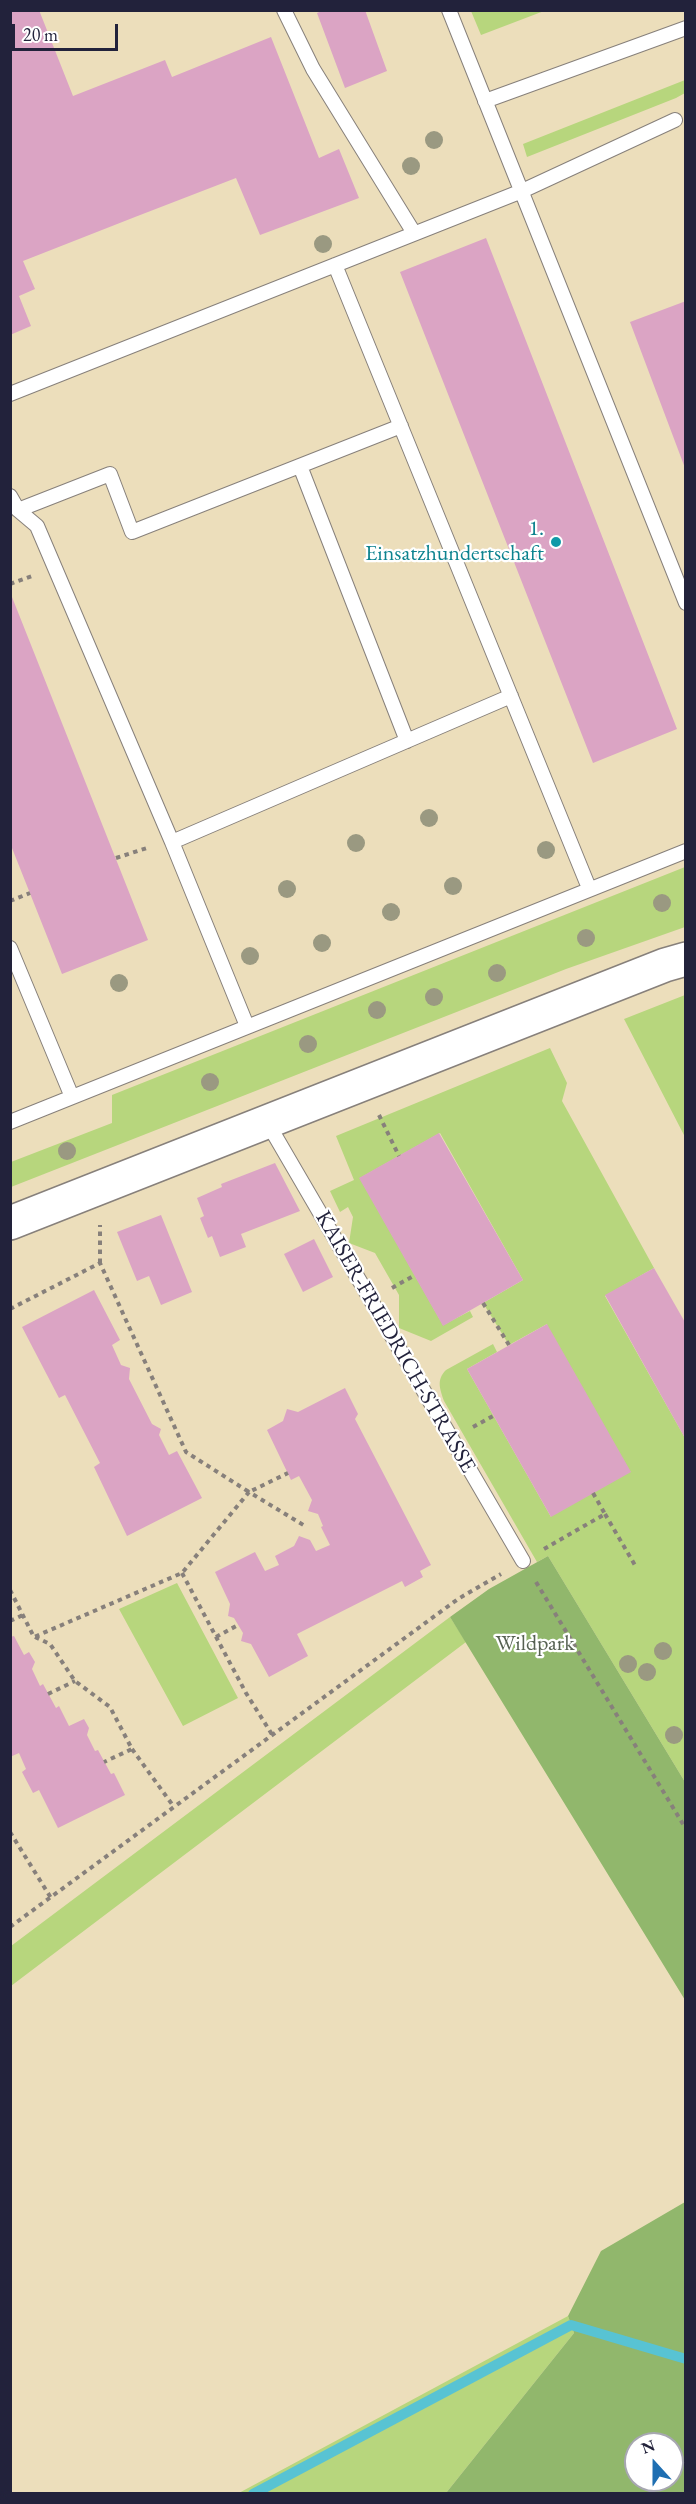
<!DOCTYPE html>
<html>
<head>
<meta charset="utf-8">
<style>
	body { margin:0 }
	#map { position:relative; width:696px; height:2504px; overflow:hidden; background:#ecdebb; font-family:"EB Garamond",serif }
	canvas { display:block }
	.frame { position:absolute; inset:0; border:12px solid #22223b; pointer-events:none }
	.north { position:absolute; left:624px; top:2432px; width:60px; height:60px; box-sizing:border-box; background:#fff; border:2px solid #a7a7b1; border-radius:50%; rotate:339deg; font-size:16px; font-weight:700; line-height:24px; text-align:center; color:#22223b }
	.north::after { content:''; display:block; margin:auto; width:21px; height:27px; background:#1f6fb2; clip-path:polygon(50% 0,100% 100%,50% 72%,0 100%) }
	.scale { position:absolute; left:12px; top:24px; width:106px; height:27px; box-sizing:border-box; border:3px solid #22223b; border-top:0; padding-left:8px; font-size:18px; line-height:21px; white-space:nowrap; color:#22223b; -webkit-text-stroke:4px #fff; paint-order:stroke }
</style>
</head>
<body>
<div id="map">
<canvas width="696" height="2504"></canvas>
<div class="frame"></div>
<div class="north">N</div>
<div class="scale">20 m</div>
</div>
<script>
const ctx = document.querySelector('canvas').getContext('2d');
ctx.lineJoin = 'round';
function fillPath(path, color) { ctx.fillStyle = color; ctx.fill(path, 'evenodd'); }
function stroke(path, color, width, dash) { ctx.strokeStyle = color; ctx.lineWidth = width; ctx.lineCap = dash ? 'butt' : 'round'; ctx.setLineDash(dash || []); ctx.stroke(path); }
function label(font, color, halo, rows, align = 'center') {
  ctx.font = font + ' "EB Garamond",serif'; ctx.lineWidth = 4.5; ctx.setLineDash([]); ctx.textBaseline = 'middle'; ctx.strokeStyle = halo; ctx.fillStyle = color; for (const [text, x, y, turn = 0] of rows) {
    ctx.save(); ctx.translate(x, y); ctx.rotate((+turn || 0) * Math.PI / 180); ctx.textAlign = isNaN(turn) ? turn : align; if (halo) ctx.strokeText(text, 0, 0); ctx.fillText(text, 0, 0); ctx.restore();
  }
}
const green = new Path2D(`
	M471 11H544L481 35Z
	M685 80V93L676 98 527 157 523 144Z
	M685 867V927L566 969 11 1187V1162L112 1123V1095Z
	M685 995V1137L624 1019Z
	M550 1048 567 1083 562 1101 654 1268 605 1296 685 1438V1782L548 1556 537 1562 444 1401C440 1389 436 1380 446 1370L493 1344 497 1352 467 1369 551 1517 547 1324 509 1345 483 1303 523 1280 440 1133 360 1178 443 1325 470 1311 473 1317 431 1341 399 1328V1295L375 1253 349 1243 353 1217 348 1207 340 1212 330 1191 354 1180 336 1136Z
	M177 1583 238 1698 183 1726 119 1609Z
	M450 1617 466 1642 11 1986V1946Z
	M568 2316 574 2333 446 2493 237 2494Z`);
const forest = new Path2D(`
	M548 1556 685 1782V2000L450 1617 489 1589Z
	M685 2202V2493H446L574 2333 568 2316 601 2251ZM636 2444H672V2480H636Z`);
const stream = new Path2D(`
	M253 2494 571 2325 686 2359`);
const building = new Path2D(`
	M10 10H39L73 96 165 60 172 77 271 37 319 158 339 149 359 198 260 235 236 178 135 217 23 261 35 289 19 296 31 326 10 335Z
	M324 10H365L387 71 345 88 317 13Z
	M486 238 677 729 593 763 400 272Z
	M686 301V467L685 468 630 322Z
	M10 592 148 940 62 974 10 843Z
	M439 1133 523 1280 443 1326 359 1178Z
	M275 1163 300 1211 241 1234 246 1247 220 1257 212 1236 208 1238 200 1218 204 1216 197 1198 222 1187 221 1184Z
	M161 1215 192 1292 161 1305 149 1276 137 1281 117 1232Z
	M314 1239 333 1277 303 1292 284 1254Z
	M654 1268 686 1324V1440L605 1295Z
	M94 1290 120 1340 112 1345 121 1365 130 1368 129 1379 152 1424 161 1429 159 1435 169 1455 177 1451 202 1498 127 1536 94 1467 100 1463 65 1395 59 1398 22 1327Z
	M547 1324 631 1472 551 1517 467 1369Z
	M345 1388 358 1414 355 1419 431 1565 420 1571 423 1577 405 1587 402 1581 297 1634 308 1656 269 1677 251 1644 241 1641 243 1633 234 1618 228 1616 230 1604 215 1572 255 1552 265 1571 279 1565 275 1556 294 1546 299 1536 310 1540 316 1551 330 1545 321 1527 323 1526 318 1514 308 1511 312 1500 299 1476 291 1480 267 1430 283 1421 287 1409 298 1412Z
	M14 1636 24 1655 29 1652 35 1662 32 1669 40 1686 43 1684 56 1708 59 1706 69 1726 84 1719 89 1728 87 1735 95 1751 98 1750 111 1774 114 1773 125 1795 58 1828 39 1790 33 1793 22 1772 26 1769 19 1753 10 1757V1637Z`);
const path = new Path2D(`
	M10 584 32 576
	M116 858 150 847
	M10 901 30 893
	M379 1115 399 1156
	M100 1263V1225
	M392 1288 415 1275
	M483 1303 509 1345
	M10 1309 100 1263 186 1452 249 1492 288 1473
	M473 1427 493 1416
	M605 1514 636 1567
	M544 1549 605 1514 593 1493
	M182 1573 246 1693 273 1736
	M536 1582 686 1829
	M10 1590 34 1637 182 1573 249 1492 305 1526
	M10 1621 23 1615
	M35 1637 50 1644 75 1681 110 1707 132 1749 104 1762
	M216 1637 238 1625
	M48 1694 75 1681
	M132 1749 174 1807
	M10 1832 51 1898
	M10 1927 458 1599 501 1574`);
const lane = new Path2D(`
	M284 10 313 69 414 233
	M449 10 686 603
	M485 101 686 28
	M335 265 589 888
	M10 394 522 191 675 120
	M300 466 407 741
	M10 496 18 510 37 526 172 842 511 696
	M18 510 110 474 132 532 401 426
	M172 842 247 1026
	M10 948 72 1097
	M10 1122 686 851
	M267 1122 523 1561`);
const secondary = new Path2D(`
	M10 1223 665 965 686 959`);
const trees = [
	[434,140],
	[411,166],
	[323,244],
	[429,818],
	[356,843],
	[546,850],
	[453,886],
	[287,889],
	[662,903],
	[391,912],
	[586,938],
	[322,943],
	[250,956],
	[497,973],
	[119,983],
	[434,997],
	[377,1010],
	[308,1044],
	[210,1082],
	[67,1151],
	[663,1651],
	[628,1664],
	[647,1672],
	[674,1735]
];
const markers = [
	[556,542,6,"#0f9aa8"]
];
const cultureNames = [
	["1.",544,529],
	["Einsatzhundertschaft",544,554]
];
const streetNames = [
	["KAISER-FRIEDRICH-STRASSE",395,1342,60]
];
const parkNames = [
	["Wildpark",535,1644]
];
fillPath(green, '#b7d67d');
fillPath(forest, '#91b76c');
stroke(stream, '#58c3d3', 10);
fillPath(building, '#dba4c4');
stroke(lane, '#87807b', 16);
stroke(secondary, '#87807b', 36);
stroke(path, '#87807b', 4, [4.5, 4.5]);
stroke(lane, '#fff', 14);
stroke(secondary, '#fff', 33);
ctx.fillStyle = '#9a9981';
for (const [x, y] of trees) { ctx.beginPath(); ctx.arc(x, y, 9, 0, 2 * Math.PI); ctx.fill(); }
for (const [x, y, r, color] of markers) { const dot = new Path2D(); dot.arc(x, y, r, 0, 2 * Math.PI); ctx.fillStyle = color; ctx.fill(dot); stroke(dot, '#fff', 2); }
label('22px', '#0d838f', '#fff', cultureNames, 'right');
label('22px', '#22223b', '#fff', streetNames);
label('22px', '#566152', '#fff', parkNames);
</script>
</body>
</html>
